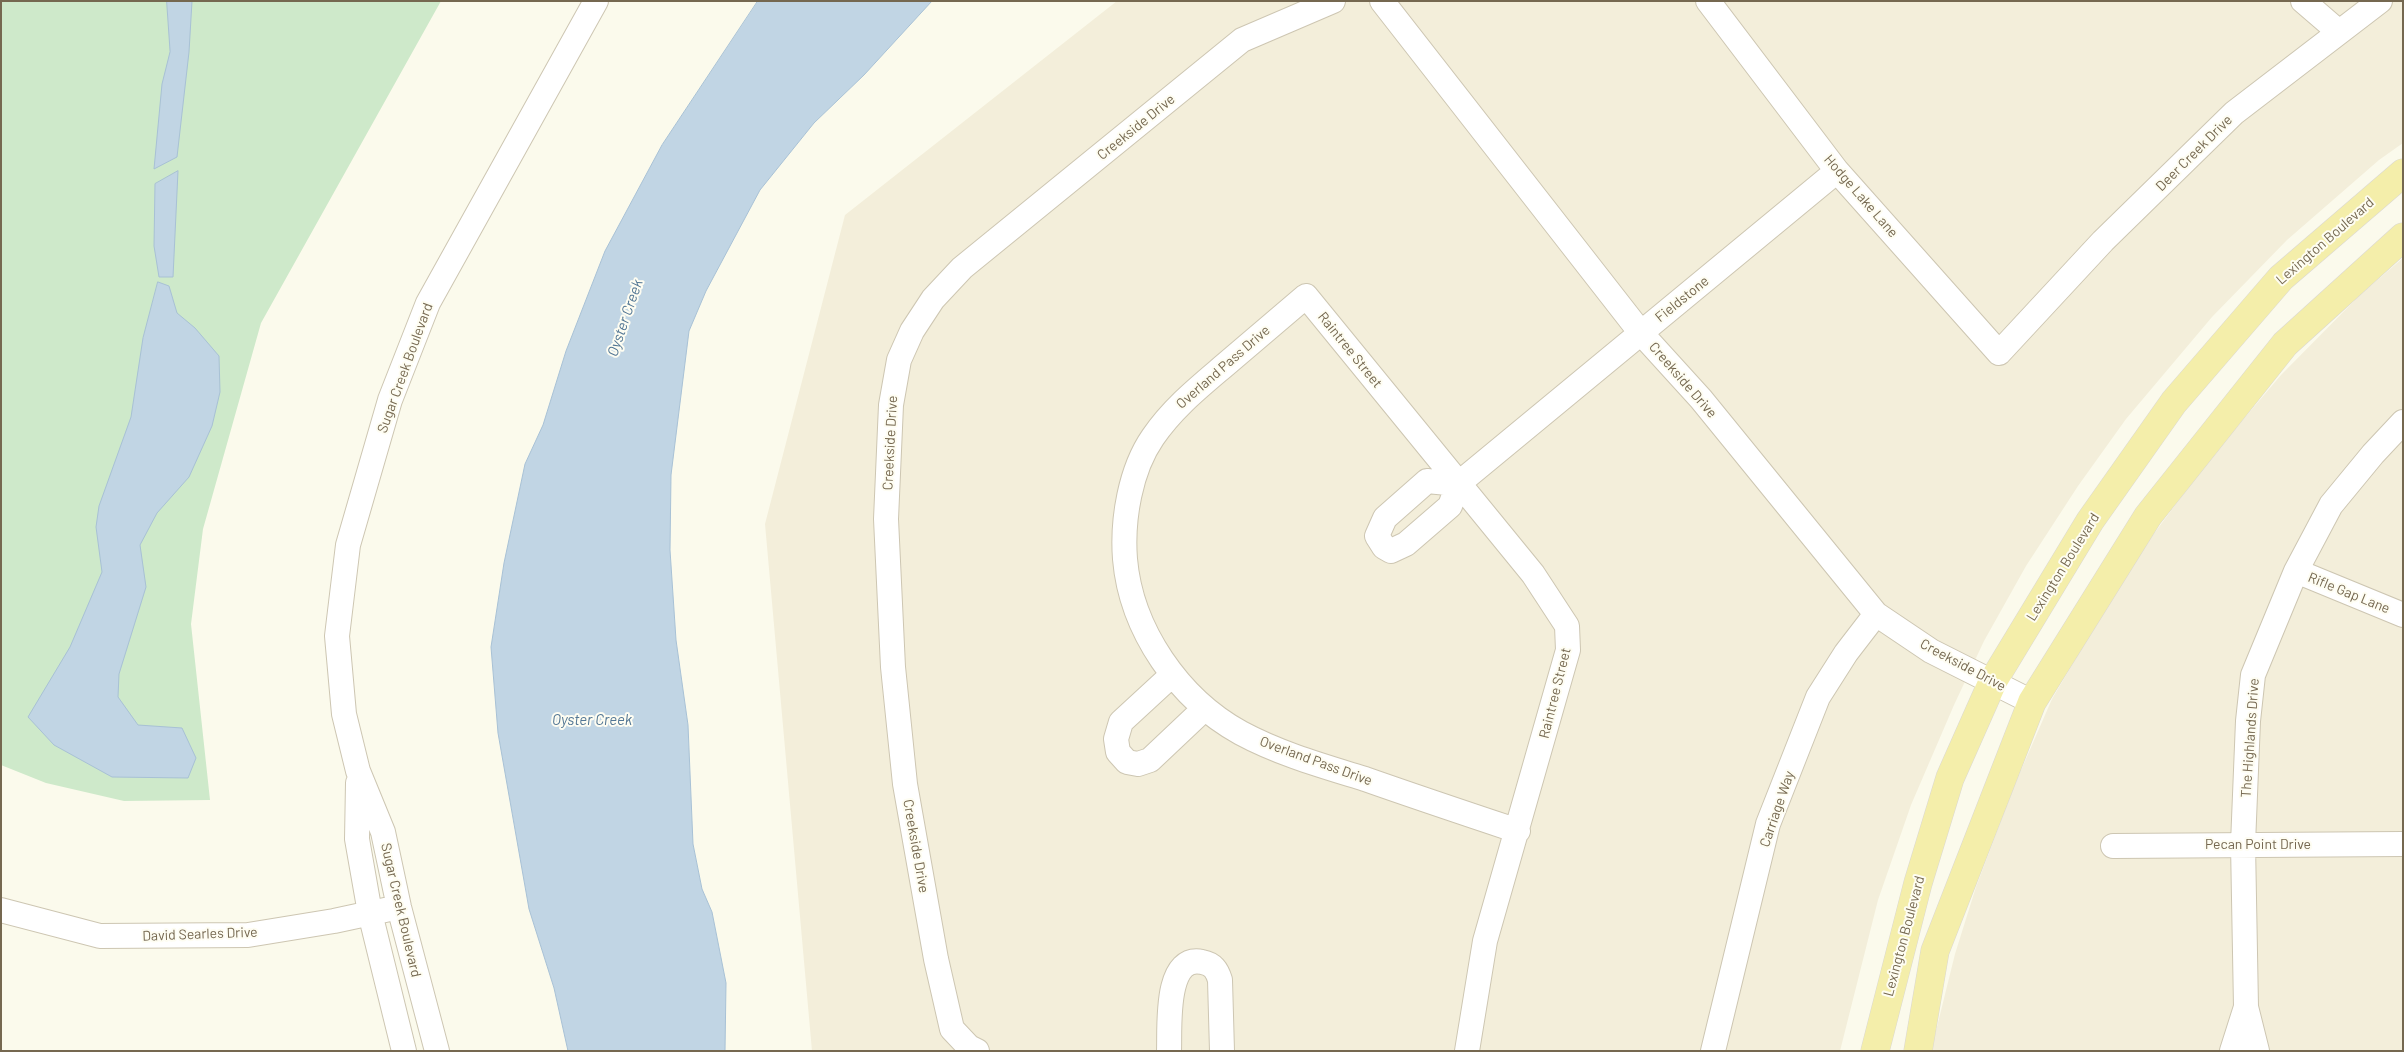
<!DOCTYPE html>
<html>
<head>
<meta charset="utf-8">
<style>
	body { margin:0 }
	#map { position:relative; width:2404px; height:1052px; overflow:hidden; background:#fbfaec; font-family:Barlow,sans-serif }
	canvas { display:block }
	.frame { position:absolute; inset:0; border:2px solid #756850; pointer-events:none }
</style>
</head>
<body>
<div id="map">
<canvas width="2404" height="1052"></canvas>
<div class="frame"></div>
</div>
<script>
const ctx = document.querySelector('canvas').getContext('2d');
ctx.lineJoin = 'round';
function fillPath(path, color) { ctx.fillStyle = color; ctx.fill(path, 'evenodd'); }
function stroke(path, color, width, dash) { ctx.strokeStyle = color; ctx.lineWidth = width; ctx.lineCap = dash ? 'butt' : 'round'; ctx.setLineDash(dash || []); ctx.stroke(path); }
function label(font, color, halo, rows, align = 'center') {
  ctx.font = font + ' Barlow,sans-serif'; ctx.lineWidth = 4; ctx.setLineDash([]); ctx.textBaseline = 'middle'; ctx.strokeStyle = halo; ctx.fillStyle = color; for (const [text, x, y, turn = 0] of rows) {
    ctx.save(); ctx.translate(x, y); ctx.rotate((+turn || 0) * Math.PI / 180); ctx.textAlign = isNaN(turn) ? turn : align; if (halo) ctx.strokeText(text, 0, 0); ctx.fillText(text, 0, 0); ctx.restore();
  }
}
const residential = new Path2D(`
	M1117 1H2403V143L2379 160 2287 240 2212 317 2126 419 2078 486 2026 566 1984 641 1954 705 1911 805 1878 900 1840 1051H812L765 524 845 215Z
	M2403 258V1051H1931L1955 954 1976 887 2015 784 2052 699 2111 599 2153 535 2208 461 2281 375 2360 295Z`);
const green = new Path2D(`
	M1 1H441L261 323 203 529 191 624 210 800 124 801 46 783 1 765Z`);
const water = new Path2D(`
	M167 1H192L189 52 177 157 154 169 162 84 170 52Z
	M758 1H932L864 75 814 123 760 190 706 291 689 331 671 475 670 550 676 640 688 725 693 844 702 889 712 912 726 983 725 1051H568L554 988 529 909 498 733 491 647 504 563 525 464 543 425 566 351 605 251 662 145Z
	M178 171 173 277H159L154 246 155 184Z
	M158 282 169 286 177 313 195 328 219 356 220 392 212 426 189 477 157 513 140 545 146 587 119 674 118 697 138 725 182 728 196 758 188 778 112 777 54 745 28 717 70 647 102 572 96 527 99 506 131 417 143 338Z`);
const minor = new Path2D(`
	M1382 1 1641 333 1701 399 1876 614 1931 651 2032 702
	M1708 1 1837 171 1999 353 2103 241 2234 113 2380 1
	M2303 1 2339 32
	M1458 484 1427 481 1385 518 1377 536 1384 547 1391 551 1406 544 1450 506 1458 484 1837 171
	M2296 571 2403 615
	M1172 675 1121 722 1116 739 1118 752 1127 762 1138 764 1150 760 1204 709
	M358 783 357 839 370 913 404 1051
	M2113 846 2403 844
	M1 910 100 936 248 935 334 921 399 907
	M437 1051 399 907 383 832 358 771 344 714 337 636 348 545 390 400 428 303 596 1
	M977 1051 969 1047 952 1029 936 959 905 784 893 667 886 519 891 405 899 360 912 331 933 299 962 268 1242 40 1333 1
	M1169 1051C1170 1029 1164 954 1202 962 1213 964 1217 970 1220 980L1222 1051
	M1467 1051 1485 941 1568 650 1567 626 1533 574 1306 296C1279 319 1252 342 1225 365 1198 388 1173 408 1153 437 1130 470 1122 520 1125 559 1131 630 1179 699 1241 733 1280 754 1323 766 1365 779 1416 797 1467 814 1518 831
	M1713 1051 1768 824 1818 697 1846 653 1876 614
	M2232 1051 2246 1007
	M2257 1051 2246 1007 2243 844 2248 721 2253 675 2296 571 2331 505 2373 454 2403 422`);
const major = new Path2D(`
	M1875 1051 1918 883 1950 778 1993 681 2090 521 2174 402 2281 278 2403 173
	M1918 1051 1935 951 2032 702 2148 516 2285 344 2403 237`);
const streetNames = [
	["Creekside Drive",1136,127,-39],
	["Deer Creek Drive",2194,153,-45],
	["Hodge Lake Lane",1861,196,49],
	["Lexington Boulevard",2325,241,-41],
	["Fieldstone",1682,299,-39],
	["Raintree Street",1350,350,51],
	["Overland Pass Drive",1223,367,-41],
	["Sugar Creek Boulevard",405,368,-70],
	["Creekside Drive",1683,380,49],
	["Creekside Drive",890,443,-87],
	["Lexington Boulevard",2063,567,-58],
	["Rifle Gap Lane",2349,593,22],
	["Creekside Drive",1963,665,28],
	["Raintree Street",1555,693,-76],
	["The Highlands Drive",2250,738,-86],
	["Overland Pass Drive",1316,761,20],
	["Carriage Way",1777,809,-71],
	["Pecan Point Drive",2258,844],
	["Creekside Drive",916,846,80],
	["Sugar Creek Boulevard",401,910,77],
	["David Searles Drive",200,934,-2],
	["Lexington Boulevard",1904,936,-75]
];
const waterNames = [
	["Oyster Creek",625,318,-71],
	["Oyster Creek",592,720]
];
fillPath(residential, '#f3eeda');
fillPath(green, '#cee9ca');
fillPath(water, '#c1d5e4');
stroke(water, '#a8c1d5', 1);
stroke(minor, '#cdc6b2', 26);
stroke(major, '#dbd8d2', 29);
stroke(minor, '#fff', 24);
stroke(major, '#f4eeaa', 28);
label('14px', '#756850', '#fefdf2', streetNames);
label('italic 15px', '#527694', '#fefdf2', waterNames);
</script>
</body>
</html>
